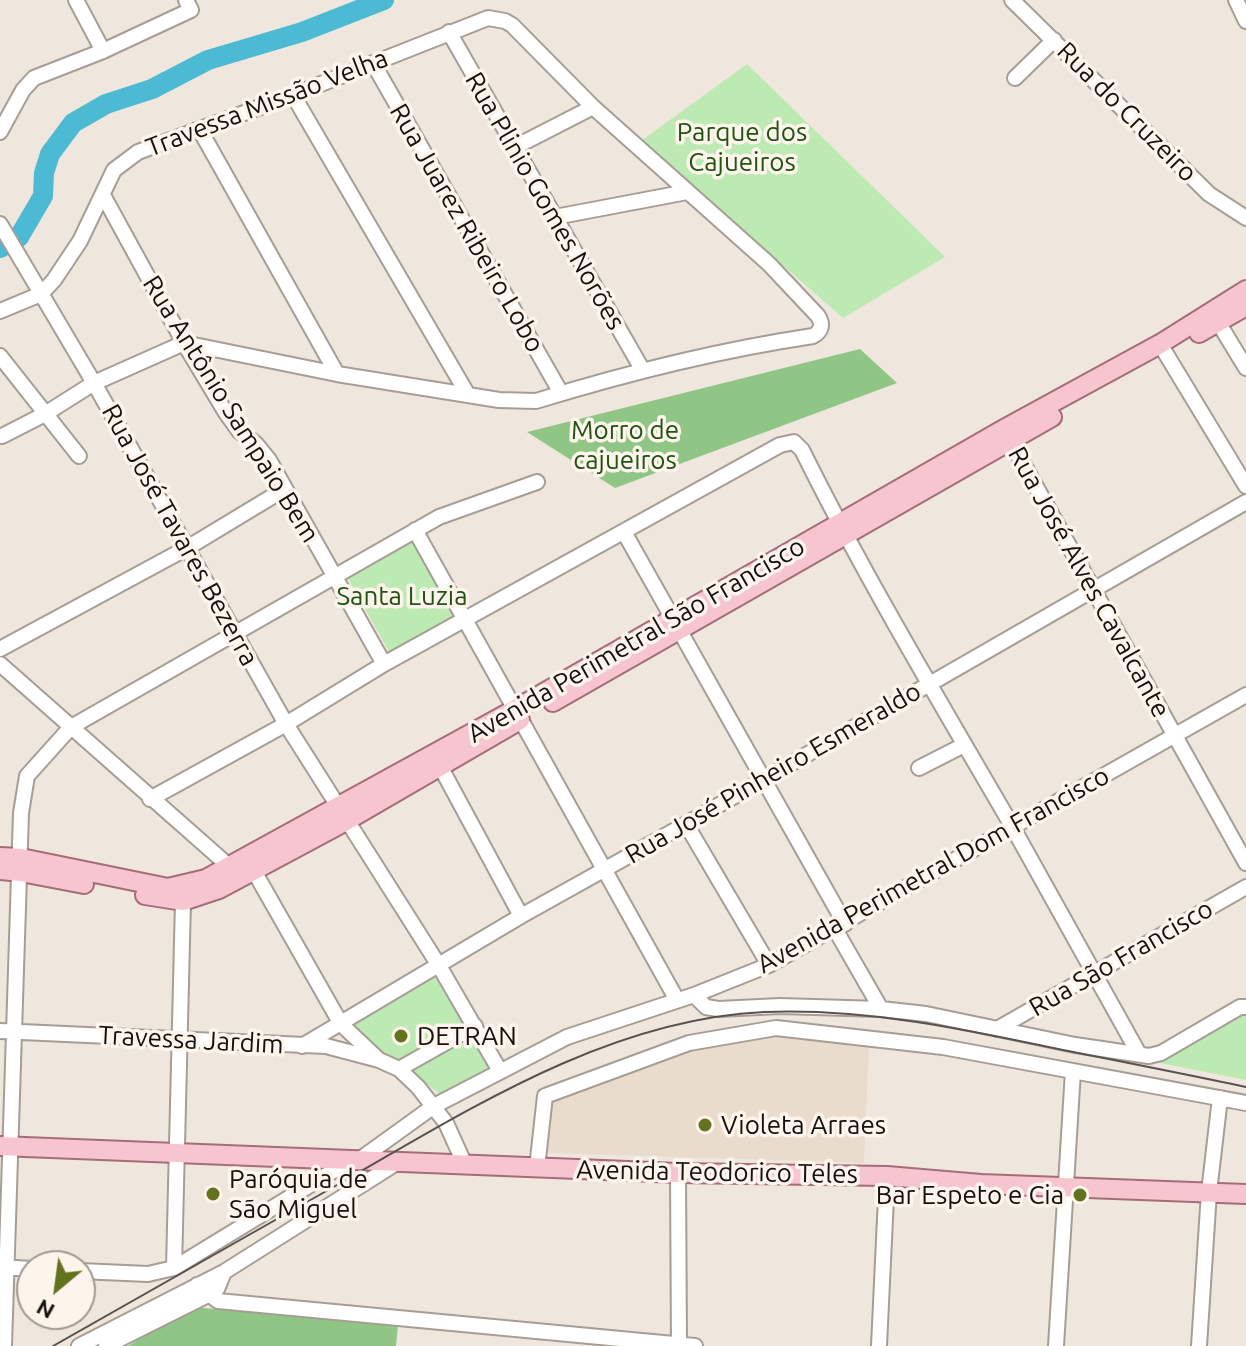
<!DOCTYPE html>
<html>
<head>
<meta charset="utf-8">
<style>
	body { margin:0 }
	#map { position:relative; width:1246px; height:1346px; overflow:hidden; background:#efe7de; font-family:Ubuntu,sans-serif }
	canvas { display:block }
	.north { position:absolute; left:16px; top:1250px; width:80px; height:80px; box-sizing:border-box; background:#fdf4eb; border:2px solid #a09993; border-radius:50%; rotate:209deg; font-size:22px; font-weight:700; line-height:32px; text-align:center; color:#14110e }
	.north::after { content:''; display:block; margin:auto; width:28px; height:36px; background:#63721f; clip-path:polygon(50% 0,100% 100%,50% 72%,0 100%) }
</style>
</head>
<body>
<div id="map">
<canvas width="1246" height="1346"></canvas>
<div class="north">N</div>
</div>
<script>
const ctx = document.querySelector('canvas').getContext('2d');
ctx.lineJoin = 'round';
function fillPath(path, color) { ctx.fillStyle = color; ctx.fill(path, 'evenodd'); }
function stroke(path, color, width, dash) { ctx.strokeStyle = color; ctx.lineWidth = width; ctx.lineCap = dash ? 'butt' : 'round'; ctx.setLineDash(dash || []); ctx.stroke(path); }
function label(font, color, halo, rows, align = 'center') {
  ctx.font = font + ' Ubuntu,sans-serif'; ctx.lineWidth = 7; ctx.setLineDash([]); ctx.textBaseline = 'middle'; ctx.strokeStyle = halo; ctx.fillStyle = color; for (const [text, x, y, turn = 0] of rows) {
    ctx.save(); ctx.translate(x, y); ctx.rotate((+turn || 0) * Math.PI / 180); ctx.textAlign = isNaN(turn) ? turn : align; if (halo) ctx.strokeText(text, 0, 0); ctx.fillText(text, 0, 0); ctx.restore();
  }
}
const built = new Path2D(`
	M758 1034 869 1043 864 1163 547 1153 543 1098 653 1057Z`);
const green = new Path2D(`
	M747 64 945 257 843 318 641 141Z
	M413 537 458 617 391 655 346 575Z
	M435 977 463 1023 396 1064 374 1048 350 1023Z
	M1246 1009V1080L1150 1061Z
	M474 1034 493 1066 443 1096 407 1070Z`);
const forest = new Path2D(`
	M860 349 897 383 615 488 527 432Z
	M192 1307 398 1325 396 1346H128Z`);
const river = new Path2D(`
	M0 248 19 237 43 196 44 173 50 154 73 123 106 104 152 89 208 60 302 32 384 0`);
const minor = new Path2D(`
	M76 0 103 51
	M1012 0 1209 194 1246 218
	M1236 0 1246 21
	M449 32 642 369
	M373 63 561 393
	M1015 78 1054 40
	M293 95 468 395
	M200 130 337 374
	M0 132 23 90 34 78 103 51 191 10 186 0
	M515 147 593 107
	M103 195 184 343 226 413 239 431 256 444 269 460 384 664
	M555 217 687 192
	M0 224 94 383 286 724 438 964 500 1071
	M0 311 41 294 54 280 80 241 114 170 138 152 293 95 488 18 505 21 512 25 593 107 769 264 818 316C823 324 822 331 813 336 719 350 627 373 536 401L499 400 337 374 184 343 94 383 45 414 2 436
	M1218 322 1246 368
	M1160 344 1246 486
	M0 356 79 456
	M1006 433 1246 863
	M415 530 677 1000
	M624 532 845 924
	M0 649 187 548 283 490
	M0 664 230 867 234 875
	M440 766 521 916
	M919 768 964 745
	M150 799 286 724 384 664 780 445 794 442 802 450C866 579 940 702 1012 826 1055 902 1097 978 1139 1054
	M686 824 769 965
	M254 871 341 1024 379 1060 399 1069 418 1087 446 1123 465 1165
	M835 929 881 1009
	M694 995 706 1007 718 1009 780 1006 881 1009 926 1014 1075 1045 1149 1056 1161 1053 1240 1007H1246
	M997 1029 1246 887
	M0 1031 326 1046 379 1060
	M302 1046 521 916 686 824 1246 502
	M399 1069 475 1026
	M359 1160 434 1106 567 1037 694 995 769 965 1246 695
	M537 1168 545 1096 689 1043 776 1028 943 1047 1246 1103
	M678 1173 679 1346
	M0 1267 32 1269
	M174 1268 183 901
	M80 1271 148 1274 174 1268 351 1160
	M197 1285 218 1301 695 1346
	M4 1346 21 813 27 776 71 727 439 517 537 482
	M79 1346 224 1272 398 1162
	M106 1346 208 1295 217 1289 224 1272
	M879 1346 887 1176
	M1056 1346 1073 1071
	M1199 1346 1209 1192 1220 1098`);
const major = new Path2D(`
	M1199 333 1246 306
	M553 702 1052 417
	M0 857 21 858 168 888 206 879 514 710 1004 429 1160 344 1246 290
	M0 870 21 872 84 884
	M145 895 183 901 219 889 346 821 520 720
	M0 1146 678 1173 887 1176 981 1184 1246 1194`);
const tram = new Path2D(`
	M53 1346C150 1291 247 1236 344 1181 473 1107 611 1019 764 1012 866 1008 964 1029 1063 1050 1124 1062 1185 1074 1246 1087`);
const markers = [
	[401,1036,8,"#63721f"],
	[705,1125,8,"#63721f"],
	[213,1194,8,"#63721f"],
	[1080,1195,8,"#63721f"]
];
const streetNames = [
	["Travessa Missão Velha",267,103,-21],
	["Rua do Cruzeiro",1127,112,45],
	["Rua Plinio Gomes Norões",545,201,60],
	["Rua Juarez Ribeiro Lobo",467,228,60],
	["Rua Antônio Sampaio Bem",231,409,58],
	["Rua José Tavares Bezerra",180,535,61],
	["Rua José Alves Cavalcante",1089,582,61],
	["Avenida Perimetral São Francisco",636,640,-30],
	["Rua José Pinheiro Esmeraldo",773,773,-30],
	["Avenida Perimetral Dom Francisco",933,870,-29],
	["Rua São Francisco",1121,958,-30],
	["Travessa Jardim",191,1040,3],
	["Avenida Teodorico Teles",717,1172,1]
];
const parkNames = [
	["Parque dos",742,132],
	["Cajueiros",742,162],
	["Morro de",625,430],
	["cajueiros",625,460],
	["Santa Luzia",402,596]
];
const poiNames = [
	["DETRAN",417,1036],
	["Violeta Arraes",721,1125],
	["Paróquia de",229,1179],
	["São Miguel",229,1209],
	["Bar Espeto e Cia",1064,1195,"right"]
];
fillPath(built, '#eadccd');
fillPath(green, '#bde9b3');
fillPath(forest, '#90c685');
stroke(river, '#4bbad2', 20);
stroke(minor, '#a69d95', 18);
stroke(major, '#a46d77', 22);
stroke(minor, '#fff', 14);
stroke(major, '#f7c5cf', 18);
stroke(tram, '#57524e', 2);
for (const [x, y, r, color] of markers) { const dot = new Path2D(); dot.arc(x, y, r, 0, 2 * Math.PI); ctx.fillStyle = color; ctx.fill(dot); stroke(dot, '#fdf4eb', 3); }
label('26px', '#14110e', '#fdf4eb', streetNames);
label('26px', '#205314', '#fdf4eb', parkNames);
label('26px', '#14110e', '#fdf4eb', poiNames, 'left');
</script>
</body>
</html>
